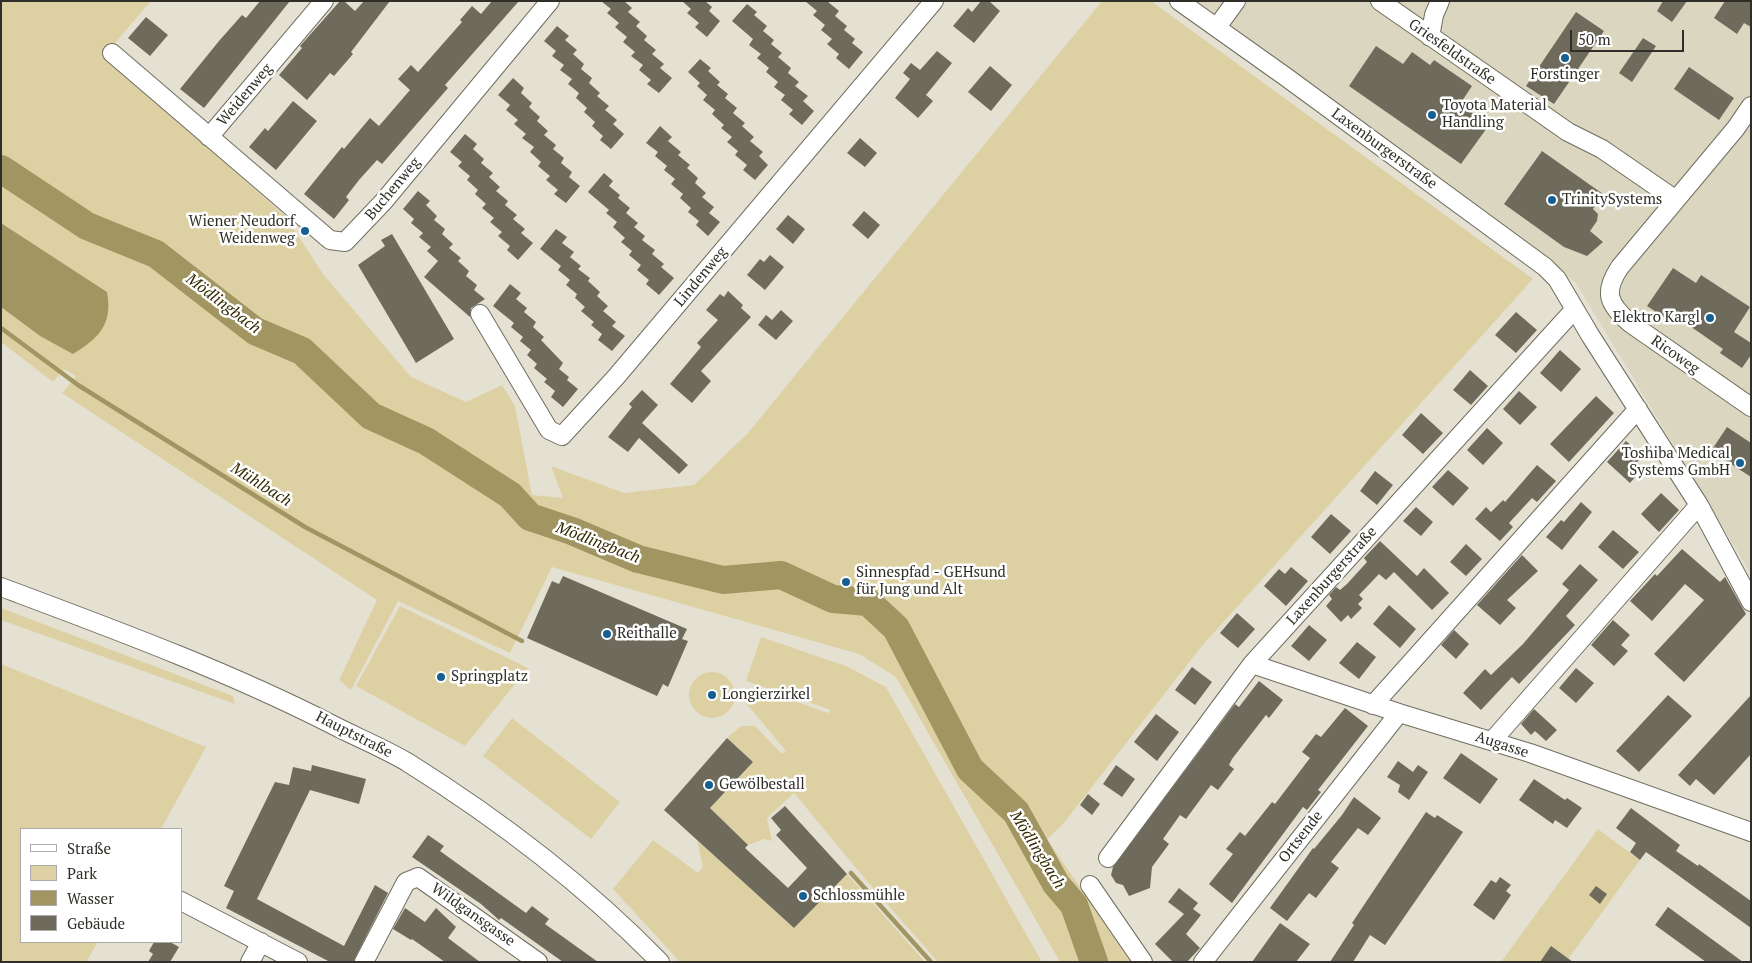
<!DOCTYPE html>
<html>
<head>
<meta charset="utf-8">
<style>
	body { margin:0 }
	#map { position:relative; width:1752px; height:963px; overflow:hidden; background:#e5e1d2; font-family:"PT Serif",serif }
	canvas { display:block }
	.frame { position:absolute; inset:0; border:2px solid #2f2e28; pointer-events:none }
	.legend { position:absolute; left:20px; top:828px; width:162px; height:115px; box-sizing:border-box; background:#fff; border:1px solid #acaba9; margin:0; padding:6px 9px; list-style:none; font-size:15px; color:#2f2e28 }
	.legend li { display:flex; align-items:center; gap:10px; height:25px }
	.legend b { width:25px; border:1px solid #acaba9 }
	.scale { position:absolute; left:1570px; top:30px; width:114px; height:22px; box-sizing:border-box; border:2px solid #2f2e28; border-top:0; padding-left:6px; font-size:15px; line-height:18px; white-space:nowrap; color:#2f2e28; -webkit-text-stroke:4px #fff; paint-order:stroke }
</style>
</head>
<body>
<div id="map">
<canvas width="1752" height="963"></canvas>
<div class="frame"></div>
<ul class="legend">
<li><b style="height:6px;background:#fff"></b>Straße</li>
<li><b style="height:14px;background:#ddd1a4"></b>Park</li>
<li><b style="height:14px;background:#a19562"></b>Wasser</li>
<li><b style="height:14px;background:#6e6b5d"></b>Gebäude</li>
</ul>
<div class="scale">50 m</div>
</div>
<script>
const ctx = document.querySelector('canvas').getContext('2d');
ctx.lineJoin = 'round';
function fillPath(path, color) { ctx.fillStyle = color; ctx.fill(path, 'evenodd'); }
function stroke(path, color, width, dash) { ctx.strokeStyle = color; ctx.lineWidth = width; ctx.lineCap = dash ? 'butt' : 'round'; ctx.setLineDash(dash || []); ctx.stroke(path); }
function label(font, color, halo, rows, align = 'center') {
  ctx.font = font + ' "PT Serif",serif'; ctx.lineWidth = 5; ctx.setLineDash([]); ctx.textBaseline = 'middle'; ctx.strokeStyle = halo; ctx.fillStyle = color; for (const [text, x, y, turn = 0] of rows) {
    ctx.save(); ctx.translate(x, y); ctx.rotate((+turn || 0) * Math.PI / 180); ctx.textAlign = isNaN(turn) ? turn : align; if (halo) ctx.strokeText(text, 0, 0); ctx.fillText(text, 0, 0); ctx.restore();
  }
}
const built = new Path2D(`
	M1196 1H1751V574L1576 283Z`);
const green = new Path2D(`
	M1 1H151L104 56 286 217 323 274 411 377 466 402 502 385 515 406 532 495 563 498 551 466 624 493 694 485 747 434 1102 1H1151L1533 279 1201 647 1063 824 1047 839 1131 962H1060L896 677 859 654 552 567 510 653 398 601 351 690 339 680 377 600 62 393 76 376 64 369 53 382 1 342V307L40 336 107 292 1 223Z
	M400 606 528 668 465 746 356 686Z
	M1 608 233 696 235 704 1 620Z
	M761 637 846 666 886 687 1042 962H938L866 880 794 793 767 818 772 841 764 839 748 845 710 808 753 762 727 738 741 726H755L782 754 786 751 746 703 759 688 828 713 831 710 746 681Z
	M1 664 206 747 161 829H21V942H98L86 962H1Z
	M689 695a23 23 0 1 1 46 0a23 23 0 1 1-46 0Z
	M512 718 620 802 591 839 483 756Z
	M1598 829 1640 860 1566 962H1501Z
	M653 840 698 873 703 867 697 840 794 928 847 874 925 962H680L613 889Z`);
const water = new Path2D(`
	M1 223 107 292C113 324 99 338 73 354L40 336 1 307Z`);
const stream = new Path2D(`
	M1 328 78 385 305 527 522 641
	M851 873 931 962`);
const river = new Path2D(`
	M1 169 87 226 156 254 255 331 302 351 371 416 426 441 510 495 530 517 572 531 638 559 723 580 781 575 833 599 868 602 896 628 970 769 1016 812 1056 884 1074 905 1094 962`);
const building = new Path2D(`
	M260 1H290L204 108 180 89 219 41 242 15 246 18Z
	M340 1H344L355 11 364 1H390L351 52 353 54 334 76 330 73 307 100 279 75 302 48 300 46Z
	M492 1H519L445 85 448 88 382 164 377 160 359 180 346 197 349 200 334 219 304 194 342 147 344 149 370 118 379 126 410 90 398 79 411 65 418 72 462 22 460 20 472 6 481 14Z
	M601 1H624L632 8 628 12 640 22 636 26 647 36 644 40 656 50 652 54 664 64 660 68 672 78 659 93 647 84 651 80 639 70 643 65 631 56 635 52 623 42 627 37 615 27 619 23 607 13 611 9Z
	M682 1H705L712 7 709 11 720 21 707 37 695 27 699 23 687 13 691 9Z
	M805 1H827L839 11 835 16 847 26 844 30 855 39 852 43 863 52 849 69 836 58 839 54 827 44 832 39 821 30 825 25 813 15 817 11Z
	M981 1H989L1000 11 974 43 953 26 968 8 972 12Z
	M1663 1H1687L1672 22 1657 11Z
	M1725 1H1751V27L1744 23 1737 34 1714 18Z
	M747 4 757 12 754 15 767 26 763 31 774 40 771 44 782 53 778 57 791 68 788 73 799 82 795 86 808 96 803 101 814 111 802 125 789 114 793 110 781 100 785 95 774 87 778 82 766 72 769 68 757 58 761 54 749 45 753 39 732 21Z
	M1576 12 1604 31 1554 104 1526 86Z
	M146 17 168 35 150 56 128 38Z
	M557 26 569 36 565 40 577 50 573 54 584 64 581 69 592 78 589 83 600 93 597 96 609 106 605 110 617 120 613 124 624 134 611 149 600 140 603 136 592 126 595 122 584 112 587 108 576 98 579 93 568 84 572 79 560 70 564 65 552 56 556 51 544 41Z
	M1643 38 1656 46 1632 82 1619 73Z
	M1376 46 1403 64 1412 52 1430 65 1434 60 1472 86 1460 104 1489 125 1461 164 1349 86Z
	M937 51 952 63 926 95 933 101 918 118 895 98 910 79 903 73 911 63 920 70Z
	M700 59 711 68 708 71 720 82 717 85 728 94 725 98 737 108 733 113 745 123 742 126 754 137 750 141 763 152 759 156 768 165 755 180 743 170 747 165 735 155 738 151 727 142 732 137 721 128 724 125 712 114 715 110 703 100 707 95 697 86 700 83 688 72Z
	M990 66 1012 85 991 111 968 92Z
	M1689 67 1734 98 1719 120 1674 89Z
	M513 78 524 88 521 93 532 103 529 107 540 117 537 121 548 131 544 135 556 145 553 149 564 158 561 163 572 172 569 177 580 186 566 203 554 194 558 190 546 180 550 176 538 166 541 162 530 152 534 147 522 138 526 134 514 124 518 120 506 110 510 105 498 95Z
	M293 101 317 121 276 170 249 147 265 128 268 131Z
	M660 126 672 137 668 141 681 152 678 155 690 165 687 168 698 178 695 183 706 193 702 197 714 207 709 213 720 222 708 236 696 225 699 221 688 212 691 208 680 198 683 194 671 184 675 179 664 170 667 166 655 156 658 152 646 143Z
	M465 134 477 144 473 149 484 159 481 163 493 173 489 177 500 187 496 191 508 201 505 205 517 215 513 219 525 229 521 233 533 243 518 260 507 250 510 246 498 236 502 232 490 222 494 218 482 208 486 204 475 194 478 190 467 180 470 176 458 166 462 162 450 152Z
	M860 138 877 153 865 167 847 153Z
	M1542 151 1603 194 1593 209 1598 214 1597 221 1590 231 1603 242 1587 256 1564 247 1504 204Z
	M604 173 613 181 609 186 620 195 618 198 630 208 626 213 638 223 634 227 645 236 642 240 655 250 652 254 664 264 661 267 674 278 659 295 646 284 649 280 637 270 641 265 629 255 632 251 621 242 625 238 613 227 617 222 606 213 609 210 588 192Z
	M418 191 430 201 426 205 437 216 434 220 445 229 442 234 453 244 449 248 461 258 458 261 469 271 466 276 477 285 474 290 485 299 471 308 470 317 424 277 438 261 427 251 431 247 419 237 423 233 411 223 414 219 403 209Z
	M864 211 880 225 868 239 852 225Z
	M788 215 805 229 793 244 776 229Z
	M556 229 567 237 562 243 574 252 570 257 581 266 578 269 590 278 588 281 600 292 597 296 608 306 603 311 616 322 612 326 625 336 612 351 598 340 602 334 591 325 594 322 581 311 585 307 575 298 577 294 566 285 570 280 558 270 561 266 540 249Z
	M392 234 454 339 416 363 358 265 385 246 381 240Z
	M770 255 784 267 765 290 747 275 760 259 764 262Z
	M1673 268 1696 283 1701 275 1750 307 1734 332 1751 343V355L1742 368 1720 353 1723 349 1674 315 1670 321 1647 306Z
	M510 284 521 293 516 299 527 308 524 312 536 322 533 327 544 337 541 340 563 363 559 369 569 377 567 380 578 389 563 407 551 397 555 391 544 382 547 379 534 368 537 364 527 355 531 350 520 341 523 337 511 327 514 323 493 306Z
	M728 291 743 305 741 308 751 317 701 371 711 381 692 403 670 384 701 347 697 343 718 320 706 310 720 294 724 297Z
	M781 310 793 321 776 340 758 325 766 315 772 320Z
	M1516 312 1537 330 1516 353 1495 335Z
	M1560 350 1581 369 1561 392 1540 373Z
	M1470 370 1488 386 1471 405 1453 390Z
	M642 390 658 405 642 423 688 465 679 474 639 438 628 452 608 437 632 407 629 404Z
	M1519 391 1537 407 1520 425 1503 409Z
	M1596 396 1614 413 1569 462 1550 444Z
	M1421 413 1443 433 1423 454 1402 435Z
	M1727 427 1751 443V477L1711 451Z
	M1487 428 1503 443 1483 465 1467 450Z
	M1626 441 1643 456 1637 462 1643 468 1630 483 1607 462Z
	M1537 465 1556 481 1537 502 1532 498 1509 523 1513 527 1500 541 1475 519 1486 507 1491 512 1503 500 1505 502Z
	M1448 470 1469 488 1453 506 1432 487Z
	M1375 471 1393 485 1377 505 1360 491Z
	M1661 493 1679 510 1659 532 1641 514Z
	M1581 502 1592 512 1562 550 1546 537 1561 520 1564 522Z
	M1416 507 1433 522 1421 536 1403 521Z
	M1331 514 1351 531 1330 554 1311 537Z
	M1613 530 1639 552 1623 569 1598 547Z
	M1380 541 1417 576 1424 568 1449 593 1432 610 1394 572 1386 580 1379 574 1359 595 1363 599 1358 604 1362 608 1351 619 1348 615 1341 622 1326 606 1332 599 1329 595 1336 587 1340 590 1347 584 1367 562 1364 558Z
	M1466 544 1482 559 1466 576 1450 562Z
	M1682 549 1720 582 1725 577 1746 614 1684 682 1654 654 1704 600 1685 584 1652 621 1630 601 1655 574 1657 576Z
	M1522 555 1538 571 1507 600 1516 608 1500 625 1477 605Z
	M1580 564 1598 580 1566 616 1575 625 1519 684 1512 677 1481 710 1463 693 1485 669 1491 675 1523 644 1569 590 1562 584Z
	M1291 567 1308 581 1286 606 1264 586 1279 569 1285 574Z
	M563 576 687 629 682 639 688 641 668 687 663 684 657 696 527 638 552 581 559 584Z
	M1389 605 1416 629 1400 648 1373 624Z
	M1237 613 1255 629 1238 648 1220 633Z
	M1613 620 1630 635 1621 645 1628 651 1614 666 1591 645Z
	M1309 625 1327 640 1309 661 1291 646Z
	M1454 630 1469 644 1456 659 1441 645Z
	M1357 642 1376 657 1359 679 1339 663Z
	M1192 667 1212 682 1195 705 1175 690Z
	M1576 668 1594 683 1576 703 1559 688Z
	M1259 681 1283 700 1269 718 1266 715 1232 759 1229 765 1234 769 1218 790 1211 785 1186 819 1180 815 1163 839 1169 844 1152 867 1150 888 1129 896 1123 885 1116 883 1111 875 1113 867 1235 704 1239 707Z
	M1668 695 1692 716 1639 772 1616 751Z
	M1751 695V754L1714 795 1696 779 1690 786 1678 775Z
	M1345 708 1368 726 1318 790 1321 792 1307 810 1303 807 1232 903 1209 884 1233 854 1226 849 1240 832 1245 836 1272 802 1275 804 1310 758 1302 752 1316 734 1321 737Z
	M1534 709 1557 730 1546 741 1535 731 1531 735 1521 724Z
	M1156 714 1179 732 1157 761 1134 742Z
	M727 738 753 762 710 808 748 845 745 848 788 888 807 868 776 835 781 830 771 818 785 806 847 874 794 928 664 810Z
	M1461 753 1498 779 1480 804 1443 778Z
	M1398 761 1413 772 1418 765 1428 772 1409 800 1398 792 1400 785 1387 777Z
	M312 765 366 779 359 804 310 790 257 899 344 946 375 885 388 893 353 962H330L226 908 234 891 224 886 275 782 289 785 293 767 311 771Z
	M1116 765 1135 779 1122 797 1103 784Z
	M1534 779 1565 800 1567 798 1582 808 1567 828 1555 820 1553 824 1519 800Z
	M1088 794 1100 804 1092 815 1080 805Z
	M1354 797 1381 818 1368 835 1358 828 1331 862 1339 868 1316 898 1309 893 1287 921 1270 908 1313 848 1314 849 1342 815Z
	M1631 808 1680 845 1676 851 1698 866 1699 864 1751 901V928L1646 852 1640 860 1630 852 1636 843 1616 828Z
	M1426 812 1435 818 1437 815 1463 832 1385 945 1370 935 1353 962H1330L1354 925 1352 923Z
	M428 835 444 846 440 851 526 913 532 906 549 919 545 924 598 962H563L501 918 499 920 481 904 412 857Z
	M1500 877 1511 885 1506 891 1511 895 1494 920 1473 905 1491 880 1496 883Z
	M1596 886 1607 894 1600 904 1589 895Z
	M1179 888 1198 903 1193 909 1201 915 1186 934 1200 948 1187 962H1173L1155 944 1184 914 1168 902Z
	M1668 907 1743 962H1706L1655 925Z
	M405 908 425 922 436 908 456 927 448 938 480 962H445L412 939 411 940 393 929Z
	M1280 923 1310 944 1296 962H1252Z
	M154 942H170L179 947 170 962H148L153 954 149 951Z
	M1551 946 1573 962H1540Z`);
const minor = new Path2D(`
	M1179 1 1286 77 1545 267 1557 279 1590 335 1699 505 1751 602
	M1380 1 1568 132 1602 149 1676 200
	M1217 27 1236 1
	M1430 37 1434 15 1440 1
	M112 53 330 240 345 242 384 201 550 1
	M1751 106 1736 128 1620 267C1603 292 1608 304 1630 323L1751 407
	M209 137 324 1
	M480 314 549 430 562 436 616 377 934 1
	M1 587C113 629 225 670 331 724 356 737 383 748 407 762 498 819 585 885 660 962
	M1252 664 1399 713 1530 753 1751 832
	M1373 705 1638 409
	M1492 741 1699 505
	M1108 858 1252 664 1574 310
	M1090 885 1143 962
	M181 901 298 962
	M250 962 261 942
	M364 962 406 882 418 877 538 962
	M1203 962 1399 713`);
const markers = [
	[1565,58,5,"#155f93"],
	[1432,115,5,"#155f93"],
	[1552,200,5,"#155f93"],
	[305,231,5,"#155f93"],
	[1710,318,5,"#155f93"],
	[1740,463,5,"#155f93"],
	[846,582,5,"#155f93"],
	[607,634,5,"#155f93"],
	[441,677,5,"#155f93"],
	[712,695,5,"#155f93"],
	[709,785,5,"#155f93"],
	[803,896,5,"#155f93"]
];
const streetNames = [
	["Griesfeldstraße",1452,52,35],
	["Weidenweg",245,95,-50],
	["Laxenburgerstraße",1384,149,36],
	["Buchenweg",393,189,-50],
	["Lindenweg",701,277,-50],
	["Ricoweg",1675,355,35],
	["Laxenburgerstraße",1332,576,-48],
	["Hauptstraße",354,735,27],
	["Augasse",1502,745,18],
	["Ortsende",1301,837,-52],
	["Wildgansgasse",473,915,35]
];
const poiNames = [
	["Forstinger",1565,75,"center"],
	["Toyota Material",1442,106],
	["Handling",1442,123],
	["TrinitySystems",1562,200],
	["Wiener Neudorf",295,222,"right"],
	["Weidenweg",295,239,"right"],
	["Elektro Kargl",1700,318,"right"],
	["Toshiba Medical",1730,454,"right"],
	["Systems GmbH",1730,471,"right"],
	["Sinnespfad - GEHsund",856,573],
	["für Jung und Alt",856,590],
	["Reithalle",617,634],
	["Springplatz",451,677],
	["Longierzirkel",722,695],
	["Gewölbestall",719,785],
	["Schlossmühle",813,896]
];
const waterNames = [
	["Mödlingbach",223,304,37],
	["Mühlbach",261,485,32],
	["Mödlingbach",598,543,21],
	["Mödlingbach",1037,850,58]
];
fillPath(built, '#dbd6bf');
fillPath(green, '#ddd1a4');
fillPath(water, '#a19562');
stroke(stream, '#a19562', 4.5);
stroke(river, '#a19562', 28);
fillPath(building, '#6e6b5d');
stroke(minor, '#706d5f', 20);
stroke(minor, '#fff', 18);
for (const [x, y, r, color] of markers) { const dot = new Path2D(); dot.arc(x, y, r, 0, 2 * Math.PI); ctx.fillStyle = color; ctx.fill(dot); stroke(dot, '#fff', 2); }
label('15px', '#2f2e28', '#fff', streetNames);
label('15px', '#2f2e28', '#fff', poiNames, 'left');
label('italic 16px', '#332a00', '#fff', waterNames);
</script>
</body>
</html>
